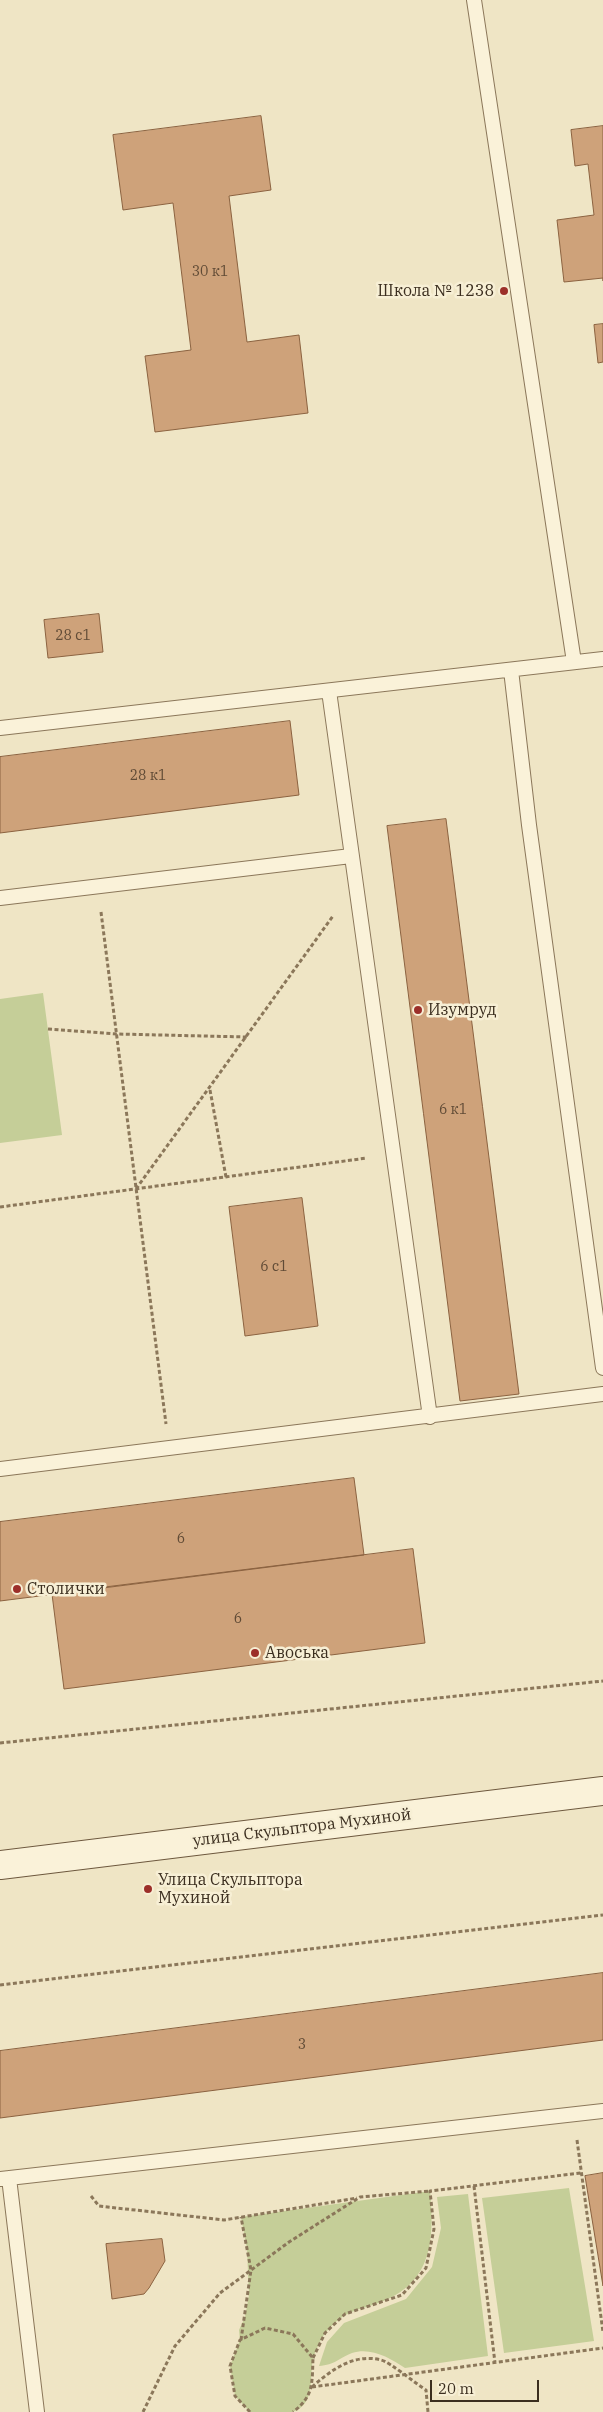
<!DOCTYPE html>
<html>
<head>
<meta charset="utf-8">
<style>
	body { margin:0 }
	#map { position:relative; width:603px; height:2412px; overflow:hidden; background:#efe5c5; font-family:"IBM Plex Serif",serif }
	canvas { display:block }
	.scale { position:absolute; left:430px; top:2380px; width:109px; height:22px; box-sizing:border-box; border:2px solid #3b2e1f; border-top:0; padding-left:6px; font-size:15px; line-height:18px; white-space:nowrap; color:#3b2e1f; -webkit-text-stroke:4px #f7efd5; paint-order:stroke }
</style>
</head>
<body>
<div id="map">
<canvas width="603" height="2412"></canvas>
<div class="scale">20 m</div>
</div>
<script>
const ctx = document.querySelector('canvas').getContext('2d');
ctx.lineJoin = 'round';
function fillPath(path, color) { ctx.fillStyle = color; ctx.fill(path, 'evenodd'); }
function stroke(path, color, width, dash) { ctx.strokeStyle = color; ctx.lineWidth = width; ctx.lineCap = dash ? 'butt' : 'round'; ctx.setLineDash(dash || []); ctx.stroke(path); }
function label(font, color, halo, rows, align = 'center') {
  ctx.font = font + ' "IBM Plex Serif",serif'; ctx.lineWidth = 5; ctx.setLineDash([]); ctx.textBaseline = 'middle'; ctx.strokeStyle = halo; ctx.fillStyle = color; for (const [text, x, y, turn = 0] of rows) {
    ctx.save(); ctx.translate(x, y); ctx.rotate((+turn || 0) * Math.PI / 180); ctx.textAlign = isNaN(turn) ? turn : align; if (halo) ctx.strokeText(text, 0, 0); ctx.fillText(text, 0, 0); ctx.restore();
  }
}
const green = new Path2D(`
	M43 993 62 1135 0 1143V999Z
	M569 2188 594 2341 504 2353 482 2198Z
	M430 2191C434 2234 434 2278 388 2299 362 2311 347 2307 326 2332 321 2338 315 2352 313 2359 309 2377 316 2405 292 2412 280 2412 263 2412 250 2412L235 2396 230 2366 240 2340 239 2330 245 2317 249 2295 247 2249 241 2217Z
	M468 2194 488 2356 405 2368C390 2358 371 2347 352 2353 339 2358 335 2365 319 2366L327 2342 344 2323 406 2299 432 2267 441 2228 437 2197Z`);
const building = new Path2D(`
	M261 116 271 190 229 196 247 342 299 335 308 413 155 432 145 356 191 350 173 203 123 210 113 135Z
	M603 126V281V278L564 282 557 220 594 215 588 164 575 166 571 130Z
	M603 324V362L598 363 594 325Z
	M99 614 103 652 48 658 44 620Z
	M290 721 299 795 0 833V757Z
	M446 819 519 1394 460 1401 387 826Z
	M302 1198 318 1326 245 1336 229 1207Z
	M354 1478 364 1555 0 1601V1522Z
	M413 1549 425 1643 64 1689 52 1594Z
	M603 1973V2040L0 2118V2051Z
	M603 2173V2286L585 2176Z
	M162 2239 165 2261 149 2288 144 2294 112 2299 106 2244Z`);
const path = new Path2D(`
	M101 912 166 1424
	M48 1029 117 1034 247 1037
	M210 1090 226 1177
	M136 1189 333 916
	M0 1207 367 1158
	M0 1743 603 1681
	M0 1985 603 1915
	M577 2140 603 2332
	M474 2186 495 2363
	M91 2196 99 2206 224 2220 357 2198
	M241 2340 251 2270 241 2217
	M313 2358 325 2333 345 2314 402 2295 426 2268 434 2229 430 2191 581 2173
	M312 2387 603 2348
	M312 2387C331 2370 354 2353 381 2360 390 2362 416 2384 426 2390L428 2412
	M143 2412 175 2346 220 2293 289 2242 360 2197 430 2191
	M250 2412 235 2396 230 2366 240 2340 265 2328 293 2334 313 2358C312 2383 314 2396 293 2412`);
const lane = new Path2D(`
	M474 0 574 662
	M511 670 529 825 603 1368
	M329 691 430 1417
	M0 728 603 659
	M0 898 351 856
	M0 1469 603 1394
	M9 2178 37 2412
	M0 2179 603 2111`);
const secondary = new Path2D(`
	M0 1865 603 1791`);
const markers = [
	[504,291,5,"#9c2f29"],
	[418,1010,5,"#9c2f29"],
	[17,1589,5,"#9c2f29"],
	[255,1653,5,"#9c2f29"],
	[148,1889,5,"#9c2f29"]
];
const numberNames = [
	["30 к1",210,272],
	["28 с1",73,636],
	["28 к1",148,776],
	["6 к1",453,1110],
	["6 с1",274,1267],
	["6",181,1539],
	["6",238,1619],
	["3",302,2045]
];
const poiNames = [
	["Школа № 1238",494,291,"right"],
	["Изумруд",428,1010],
	["Столички",27,1589],
	["Авоська",265,1653],
	["Улица Скульптора",158,1880],
	["Мухиной",158,1898]
];
const streetNames = [
	["улица Скульптора Мухиной",302,1828,-7]
];
fillPath(green, '#c5ce98');
fillPath(building, '#cea27a');
stroke(building, '#8b6240', 1);
stroke(lane, '#8b775a', 16);
stroke(secondary, '#6d583e', 30);
stroke(path, '#8b775a', 3, [4, 2.5]);
stroke(lane, '#faf2d9', 14);
stroke(secondary, '#faf2d9', 28);
for (const [x, y, r, color] of markers) { const dot = new Path2D(); dot.arc(x, y, r, 0, 2 * Math.PI); ctx.fillStyle = color; ctx.fill(dot); stroke(dot, '#f7efd5', 2); }
label('14px', '#604b36', null, numberNames);
label('16px', '#3b2e1f', '#f7efd5', poiNames, 'left');
label('16px', '#3b2e1f', '#f7efd5', streetNames);
</script>
</body>
</html>
